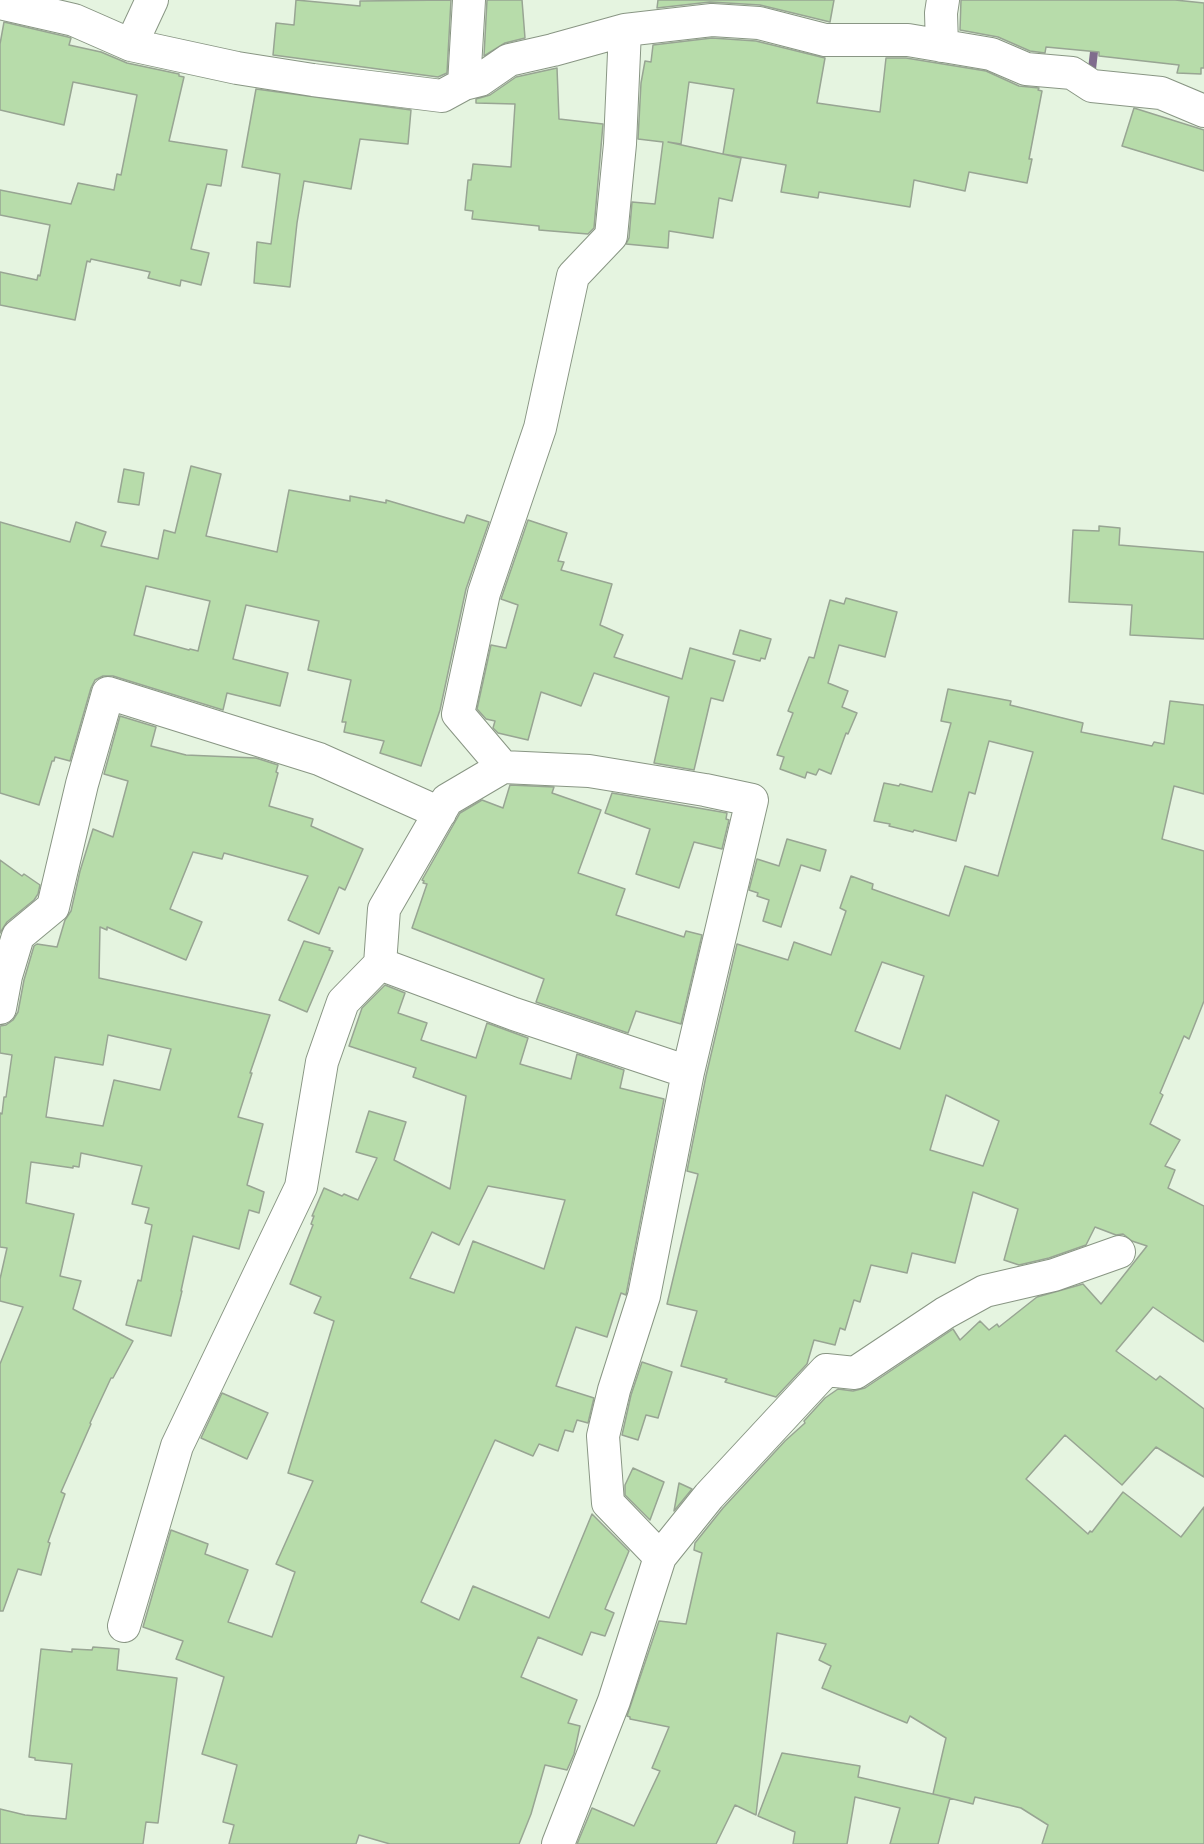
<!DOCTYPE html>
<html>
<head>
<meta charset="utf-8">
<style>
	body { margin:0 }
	canvas { display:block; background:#e5f4e0 }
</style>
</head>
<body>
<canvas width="1204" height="1844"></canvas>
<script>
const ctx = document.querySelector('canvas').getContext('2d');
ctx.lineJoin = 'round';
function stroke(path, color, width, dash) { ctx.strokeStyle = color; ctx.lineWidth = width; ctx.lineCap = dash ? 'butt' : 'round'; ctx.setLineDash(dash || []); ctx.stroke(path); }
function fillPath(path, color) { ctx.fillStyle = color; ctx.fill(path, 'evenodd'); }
const stream = new Path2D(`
	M1091 78 1095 43`);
const building = new Path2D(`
	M296 0 360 6V1L451 0 447 73 438 77 273 55 276 23 294 25Z
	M487 0H522L525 38 505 43 484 56Z
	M658 0H834L830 22 760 5 710 2 657 8Z
	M961 0H1175L1204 3V68H1201V74L1177 73 1179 65 1099 56V52L1046 47 1045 53 1030 51 998 37 960 30Z
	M4 22 68 37 71 38 69 45 101 52 127 63 179 74V76L184 77 169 141 227 150 221 186 207 184 191 249 209 253 201 285 181 280 180 286 148 278 150 272 91 259 90 262 87 261 75 320 0 305V272L37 280 38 275 40 276 50 225 0 215V190L71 204 78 183 114 190 117 174 121 175 137 95 73 82 64 125 0 110V44Z
	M712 38 756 41 825 58 817 103 880 112 886 58H906L986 71 1019 86 1039 88 1038 90 1042 91 1029 159H1032L1027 183 969 172 965 191 914 180 910 207 819 192 818 198 781 192 786 165 723 154 734 89 689 82 681 144 668 142 741 158 732 201 719 198 713 238 669 231 668 248 626 244 629 238 632 202 655 204 663 142 638 139 641 83 645 61 651 62 653 45Z
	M557 68 559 119 603 124 594 228 588 234 539 230V226L472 219 473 211 465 210 468 180H471L473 164 511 167 515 104 476 103V99L490 95 516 77Z
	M256 89 411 110 408 144 360 139 351 189 304 181 297 223 290 287 254 283 257 242 271 244 280 174 242 167Z
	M1134 108 1204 130V171L1122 146Z
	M191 466 221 474 206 536 277 552 289 490 350 501V496L386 503V500L464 523 467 515 489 522 466 589 440 710 421 766 380 753 384 741 344 732 346 722H342L351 680 308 670 319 621 246 605 233 659 288 673 280 706 227 693 223 710 113 676H103L95 680 91 688 70 761 55 757 54 761H52L39 805 0 793V522L70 542 76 522 106 532 101 546 158 559 164 530 175 533ZM146 586 210 601 198 651 190 649 189 650 134 635Z
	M124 469 144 473 139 505 118 502Z
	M528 520 567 533 558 561 564 562 561 570 612 584 600 625 623 635 614 657 682 679 690 648 735 661 723 701 711 698 694 770 654 763 669 697 594 673 581 706 541 692 528 740 498 733 493 728 495 721 486 719 477 709 491 645 506 648 518 605 501 599Z
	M1099 526 1120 528 1119 545 1204 552V639L1130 635 1132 605 1069 602 1073 530 1099 531Z
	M846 598 897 612 885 657 839 645 828 683 848 691 842 707 857 713 848 734 846 733 831 774 819 769 816 775 807 772 805 778 780 769 784 757 777 755 793 713 788 711 809 657 814 658 830 600 844 604Z
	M740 630 771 639 765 659 761 658 760 661 733 654Z
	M948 689 1011 701 1010 705 1083 723 1081 732 1152 746 1154 742 1164 744 1170 701 1204 705V794L1174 786 1162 839 1204 851V1001L1189 1039 1184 1036 1160 1093 1163 1095 1150 1124 1180 1140 1165 1166 1175 1170 1168 1188 1204 1206V1342L1153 1307 1116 1351 1156 1380 1160 1376 1204 1409V1477L1156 1447 1122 1485 1065 1435 1026 1479 1088 1534 1090 1531 1092 1532 1123 1492 1181 1537 1204 1507V1844H1042L1048 1825 1021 1808 975 1797 973 1804 933 1794 946 1738 910 1716 907 1723 822 1688 831 1666 819 1660 826 1644 777 1633 756 1815 735 1805 716 1844H577L592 1808 634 1826 660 1771 652 1768 669 1727 630 1719V1717L627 1716 659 1621 686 1624 702 1553 694 1550 695 1543 723 1508 785 1441 805 1423 804 1421 825 1398 838 1389 853 1391 865 1388 953 1329 960 1340 980 1321 989 1330 997 1324 999 1327 1037 1297 1083 1284 1101 1304 1147 1246 1132 1241 1123 1234 1116 1235 1095 1227 1086 1245 1049 1258 1019 1265 1004 1260 1018 1209 973 1192 955 1263 912 1253 907 1273 871 1265 860 1302 854 1300 845 1330 840 1328 835 1345 814 1340 807 1364 776 1397 725 1382 727 1379 681 1366 697 1311 667 1304 698 1174 687 1171 706 1076 737 944 788 960 794 942 831 955 846 911 840 908 851 876 873 884 872 889 949 916 965 866 998 876 1033 752 989 741 975 794 969 792 956 841 914 830 913 832 889 826 890 824 874 821 884 783 899 786 900 784 932 792 951 723 941 721ZM882 962 924 976 900 1049 855 1031ZM946 1095 999 1121 983 1166 930 1150Z
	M120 716 156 727 151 746 186 755 256 758 278 765 276 772 278 773 269 806 313 819 311 826 363 849 345 890 339 887 319 934 288 920 308 876 224 853 222 859 193 852 170 909 202 922 186 960 107 927V930L100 927 99 978 270 1015 250 1073H252L238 1117 263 1124 247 1185 264 1192 259 1213 249 1210 239 1249 193 1236 181 1291H182L171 1336 126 1325 138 1280 141 1281 152 1225 145 1223 149 1208 132 1204 142 1166 81 1153 79 1167 73 1166V1168L31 1162 26 1203 74 1214 60 1276 81 1281 73 1309 133 1341 113 1378H111L90 1423 91 1424 61 1492 65 1494 48 1542 50 1543 41 1575 18 1569 3 1611H0V1364L23 1307 0 1301V1279L7 1248 0 1247V1113L2 1114 4 1097H6L12 1055 0 1053V1026L6 1025 13 1020 18 1012 24 980 34 946 37 944 57 947 65 920 71 911 80 871 93 829 113 837 128 781 104 774ZM108 1035 171 1049 160 1090 114 1080 103 1126 46 1117 55 1057 103 1065Z
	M510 785 554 787 552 793 601 810 578 873 625 889 616 915 684 937 686 931 702 935 681 1024 636 1011 628 1033 536 1002 544 979 412 928 427 884 423 883 424 881 422 880 460 813 482 800 503 808Z
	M612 793 727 813 726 819 729 820 722 849 694 842 679 888 636 874 650 829 605 813Z
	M787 839 826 850 820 871 801 865 781 927 763 921 769 900 757 896 758 893 749 890 757 859 779 866Z
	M0 860 22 876 24 874 40 885 38 894 34 900 7 922 0 933Z
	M304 941 330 948 329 950 333 951 307 1012 279 1000Z
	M385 985 405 993 398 1013 427 1023 421 1040 476 1058 487 1023 528 1038 520 1064 571 1079 577 1054 624 1070 620 1088 664 1099 626 1295 621 1293 607 1337 576 1327 556 1386 594 1398 588 1423 577 1420 573 1432 565 1430 558 1451 539 1444 533 1456 495 1440 421 1602 459 1620 473 1586 549 1618 592 1514 629 1551 605 1609 614 1613 605 1636 591 1632 582 1655 538 1637 521 1677 577 1700 568 1723 580 1726 574 1754 567 1770 545 1765 531 1814 519 1844H390L359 1835 356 1844H229L234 1825 223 1822 237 1765 202 1754 224 1677 176 1659 183 1641 143 1627 171 1530 208 1544 205 1554 248 1570 228 1622 272 1637 295 1572 276 1564 313 1481 288 1473 334 1321 314 1313 321 1297 290 1284 313 1225 311 1224 314 1216H312L324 1188 342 1196 344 1194 358 1200 377 1158 356 1152 369 1111 406 1122 394 1160 450 1189 466 1096 413 1077 416 1068 349 1046 362 1008ZM488 1186 565 1200 544 1269 473 1241 454 1293 410 1278 432 1232 459 1245Z
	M642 1362 672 1372 658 1418 646 1415 638 1440 622 1435 631 1395Z
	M222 1393 268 1413 247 1459 201 1438Z
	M633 1468 664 1482 650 1520 625 1495V1485Z
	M679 1483 692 1489 674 1511Z
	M93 1647 119 1649 117 1670 177 1678 158 1823 146 1822 143 1844H0V1809L25 1815 66 1819 72 1764 35 1760V1758L29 1757 41 1649 72 1652V1649L92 1650Z
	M782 1753 860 1766 858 1777 950 1798 938 1844H890L900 1808 855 1797 847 1844H793L795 1832 758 1816Z`);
const minor = new Path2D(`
	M0 3 74 20 131 45 237 68 313 80 442 96 464 84 480 80 509 60 553 50 625 30 712 20 759 23 825 40H908L991 54 1026 69 1072 73 1092 86 1161 93 1204 111
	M131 45 152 0
	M942 46 941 13 943 0
	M464 84 469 0
	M503 767 458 714 484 593 540 428 573 276 611 236 620 144 625 30
	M380 964 384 909 447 800 503 767 589 771 705 790 752 800 688 1072 644 1296 614 1390 603 1436 608 1503 660 1557 614 1701 558 1844
	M0 1008 6 976 18 936 53 907 82 784 108 693 319 759 440 813
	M660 1557 709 1496 826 1370 855 1373 945 1313 985 1291 1054 1275 1119 1252
	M124 1626 177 1446 301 1187 322 1062 343 1002 380 964 514 1014 688 1072`);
stroke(stream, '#806d8d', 8);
fillPath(building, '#b7dcaa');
stroke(building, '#98a593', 1.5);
stroke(minor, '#899684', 34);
stroke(minor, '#fff', 32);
</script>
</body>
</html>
